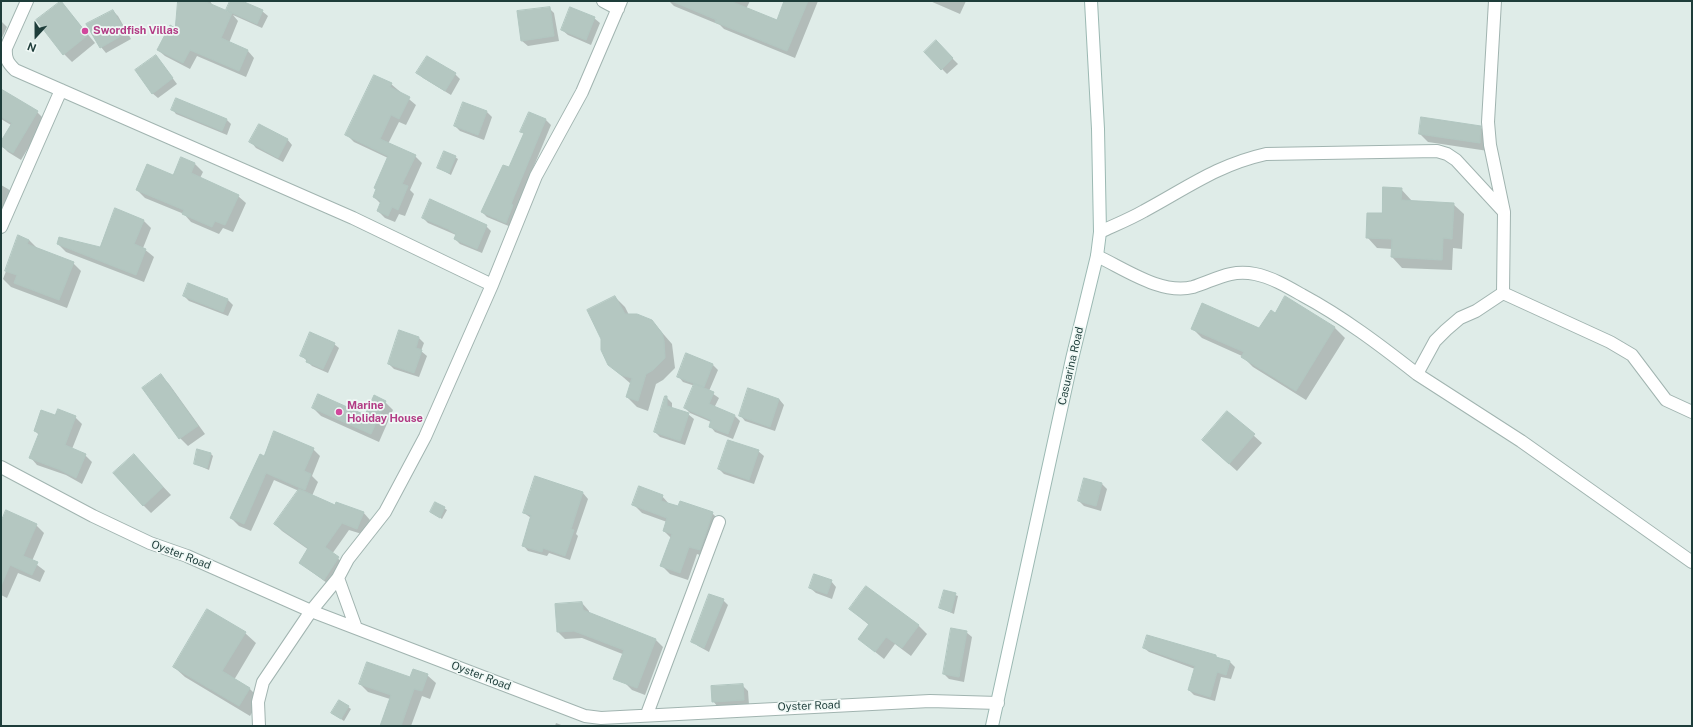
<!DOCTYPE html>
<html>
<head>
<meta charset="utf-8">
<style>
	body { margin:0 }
	#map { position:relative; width:1693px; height:727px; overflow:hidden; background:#dfece8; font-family:"Public Sans",sans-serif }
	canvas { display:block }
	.frame { position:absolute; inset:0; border:2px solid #1e3d3a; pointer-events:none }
	.north { position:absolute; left:16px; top:16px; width:40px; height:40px; -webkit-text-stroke:3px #eff8f5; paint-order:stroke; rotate:201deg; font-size:11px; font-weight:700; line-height:16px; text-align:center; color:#1e3d3a }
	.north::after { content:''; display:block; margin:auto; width:14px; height:18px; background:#1e3d3a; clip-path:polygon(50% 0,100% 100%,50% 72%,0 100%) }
</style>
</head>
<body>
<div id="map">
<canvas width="1693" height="727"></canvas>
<div class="frame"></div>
<div class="north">N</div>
</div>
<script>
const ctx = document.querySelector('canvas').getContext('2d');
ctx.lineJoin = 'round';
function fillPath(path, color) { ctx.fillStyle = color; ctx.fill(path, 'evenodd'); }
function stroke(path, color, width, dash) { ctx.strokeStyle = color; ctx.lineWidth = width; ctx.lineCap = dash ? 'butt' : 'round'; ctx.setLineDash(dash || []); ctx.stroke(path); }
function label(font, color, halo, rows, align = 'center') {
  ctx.font = font + ' "Public Sans",sans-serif'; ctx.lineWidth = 3.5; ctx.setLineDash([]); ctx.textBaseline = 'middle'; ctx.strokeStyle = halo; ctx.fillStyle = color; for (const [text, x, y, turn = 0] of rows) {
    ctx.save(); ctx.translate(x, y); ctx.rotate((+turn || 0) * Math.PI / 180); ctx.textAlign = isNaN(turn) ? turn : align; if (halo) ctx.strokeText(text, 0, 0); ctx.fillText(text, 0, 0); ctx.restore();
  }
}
const shadow = new Path2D(`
	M176 1H210L213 6 231 14 227 10 231 1H240L262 11 268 16 262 28 233 15 238 21 229 43 248 51 254 58 246 77 197 56 190 69 165 56 158 50 176 30 178 2Z
	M669 1H750L746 9 777 21 785 1H818L795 58 724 29 720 25 674 6Z
	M930 1H966L960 14Z
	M61 2 95 43 72 62 64 54Z
	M549 8 554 13 559 41 528 46 522 41Z
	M113 11 118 16 131 39 106 53 101 47Z
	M594 18 600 23 591 45 568 35 562 30Z
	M1 21 7 27 1 40Z
	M936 42 958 64 947 74 925 52Z
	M156 56 177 84 158 98 152 93Z
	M418 73 455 74 460 79 451 95 423 78Z
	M391 84 416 105 406 125 399 122 388 144 415 156 422 163 410 190 414 194 405 216 399 214 395 222 385 218 378 211 381 204 374 197 388 158 354 142 347 135Z
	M1 90 37 112 45 120 21 160 8 152 1 145 11 125 1 119Z
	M176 99 227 120 231 124 227 135 176 114 172 109Z
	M464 103 487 112 492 117 484 140 460 131 455 126Z
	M530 113 546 120 551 125 516 209 518 211 511 227 487 217 482 212 509 168 524 134 522 131Z
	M1480 127 1488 135V151L1428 142 1420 134Z
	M287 139 292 145 283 162 256 148 251 142Z
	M455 157 458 159 451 175 438 168Z
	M182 158 195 164 203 172 200 178 238 196 246 203 233 232 223 228 219 234 191 222 184 214 145 198 137 190 174 176Z
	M1 185 8 189 14 194 6 213 1 211Z
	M1401 189 1412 201 1453 204 1464 214 1462 249 1453 248 1452 270 1402 268 1392 257V249L1377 248 1367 237Z
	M423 218 486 226 491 231 482 253 460 244 455 239 456 235 428 223Z
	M143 220 151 228 143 248 154 257 144 282 66 252 58 244 100 248Z
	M19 237 29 240 37 248 73 263 81 271 67 308 11 287 3 279Z
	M189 284 228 300 233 305 228 316 189 301 184 296Z
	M615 297 625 307 629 315 652 321 672 344 675 368 663 380 656 384 648 411 637 407 627 397 631 384 608 364Z
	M1286 298 1335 328 1345 338 1306 400 1253 367 1242 356 1202 338 1192 328 1260 330 1275 314Z
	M419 338 424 343 421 351 427 356 419 377 394 369 389 364Z
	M334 344 339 348 328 373 312 366 301 355Z
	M713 365 718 370 709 391 719 398 714 408 735 416 740 421 733 439 715 432 710 426 711 422 690 413 685 408 695 386 683 382 678 376Z
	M161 376 169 384 205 434 188 446 180 438Z
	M666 397 672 403V409L688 414 694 419 685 445 660 437 655 432Z
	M779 399 784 405 775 431 745 421 740 415Z
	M385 402 393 410 379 442 321 416 313 408 366 417Z
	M1227 412 1262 443 1237 471 1211 448Z
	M56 416 75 417 82 424 72 449 85 455 92 462 82 484 66 475 37 465 31 458 39 435 35 431Z
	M313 449 320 456 312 476 318 482 312 496 336 506 363 512 370 520 365 535 349 530 332 554 346 565 331 586 300 563 309 550 282 531 275 524 299 491 274 480 251 531 239 526 231 518 265 457Z
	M758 451 764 456 754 484 724 474 719 469Z
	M211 454 213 456 209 470 195 464Z
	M142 464 171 495 151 513 143 505Z
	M1085 479 1102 484 1107 489 1101 511 1084 506 1079 501Z
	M583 493 588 499 576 534 578 536 570 560 549 553 547 556 528 551 523 545 531 518 524 513Z
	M662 496 670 505 712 513 720 521 708 558 697 554 688 580 670 574 662 566 671 538 664 531 667 522 642 513 634 505Z
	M436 503 447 510 442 519 431 512Z
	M1 525H36L44 533 32 561 45 571 40 582 18 573 7 598 1 595Z
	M831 581 836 587 832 599 816 593 810 588Z
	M866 587 919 626 927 634 911 656 895 644 884 659 859 639 869 625 850 609Z
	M944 591 958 596 954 614 940 608Z
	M723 600 728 605 709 652 698 646 693 641Z
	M582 603 589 611V614L656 640 663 647 645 695 632 690 624 682 625 655 582 638 565 639 558 632Z
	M966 632 972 637 964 682 949 679 944 674Z
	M245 633 256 643 234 680 249 688 260 699 250 716 185 677 174 667Z
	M1144 648 1216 656 1219 659 1230 662 1235 667 1231 679 1221 677 1215 701 1194 695 1189 690 1195 669 1149 652Z
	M427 675 436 683 430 699 422 696 411 726H381L390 699 368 692 360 684Z
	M743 686 748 691 749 705 718 707 713 701Z
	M340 701 351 709 344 721 335 715Z
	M556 723 564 726H555Z`);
const building = new Path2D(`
	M61 1 88 35 63 55 36 20Z
	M178 1H204L232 13 221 38 248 50 239 71 190 50 183 63 157 50 170 25 175 28Z
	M230 1H242L263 10 257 24 226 10Z
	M672 1H730L777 20 784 1H808L787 51 715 22 716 20Z
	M550 7 554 36 521 41 517 11Z
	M570 7 595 17 586 40 561 30Z
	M113 10 126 33 100 48 86 24Z
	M936 40 953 58 941 70 924 52Z
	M156 55 173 78 152 94 135 70Z
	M427 56 456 73 445 91 416 73Z
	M374 75 392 83 390 87 410 97 399 119 391 115 380 139 416 155 402 184 408 186 398 210 392 207 388 216 377 211 381 201 373 197 376 189 374 188 388 156 345 135Z
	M1 89 38 111 13 153 1 146V141L12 123 1 117Z
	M176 98 227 119 222 131 171 110Z
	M463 102 487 111 478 135 454 126Z
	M529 112 546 119 511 204 513 205 506 223 481 212 503 165 509 167 524 133 520 132Z
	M1421 117 1481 126 1480 143 1419 134Z
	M259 124 288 139 278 158 249 142Z
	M444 151 456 156 449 173 437 168Z
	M181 157 195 163 191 173 239 195 225 225 215 221 212 227 182 214 184 210 136 190 147 164 173 175Z
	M1383 187 1402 188 1401 200 1454 203 1452 239 1443 238 1442 260 1391 257 1392 239 1366 238 1367 213H1382Z
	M430 199 487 225 477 249 454 239 456 234 448 229 422 218Z
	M115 208 144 220 134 244 146 249 136 275 57 244 59 237 100 247Z
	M18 235 29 240 27 244 74 262 59 300 14 283 17 275 5 271Z
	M188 283 228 299 223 312 183 296Z
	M615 296 625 314H637L652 320 662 333 664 341 665 358 653 370 646 374 638 401 626 397 632 378 621 375 608 365 601 350V339L587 310Z
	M1285 296 1335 327 1296 391 1241 357 1244 352 1191 329 1202 303 1259 328 1271 310 1275 313Z
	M399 330 419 337 416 348 422 350 414 373 388 364Z
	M310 332 335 343 323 369 306 362 307 359 300 356Z
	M686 353 713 364 704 387 677 377Z
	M161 374 198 426 179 439 142 388Z
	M694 384 714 392 709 404 735 415 728 434 709 427 711 420 684 408Z
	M748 388 779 399 770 427 739 416Z
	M318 394 365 415 374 395 386 401 371 434 312 408Z
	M665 396H667V406L689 413 680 441 654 432Z
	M58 409 76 416 65 445 86 454 76 478 58 469 29 458 39 433 34 431 41 410 55 415Z
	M1227 411 1255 434 1229 464 1202 440Z
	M274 431 314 448 304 471 311 474 305 490 266 473 244 524 230 518 260 454 264 456Z
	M728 440 759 450 749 480 718 469Z
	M197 449 211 453 207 468 194 464Z
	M134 454 163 487 143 506 113 473Z
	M535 476 583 492 571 529 574 530 565 556 543 548 542 552 522 546 531 515 523 513Z
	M1084 478 1102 483 1096 506 1078 501Z
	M639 486 663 495 661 501 678 506 680 501 713 512 700 550 689 547 680 573 660 566 672 534 663 531 667 518 632 505Z
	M299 489 335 505 336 502 364 512 357 529 342 523 325 547 339 557 324 580 299 563 308 548 274 524Z
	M435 502 445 507 440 518 430 512Z
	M6 510 37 524 23 556 38 562 32 575 10 565 1 586V522Z
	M814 574 832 580 827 594 809 588Z
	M866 586 919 625 902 648 886 637 875 652 858 639 869 624 849 609Z
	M944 590 956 593 951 612 939 608Z
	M709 594 724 599 704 648 691 642Z
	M582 602 583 610 656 639 637 688 613 679 624 650 574 631 557 632 555 604Z
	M207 609 246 632 222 671 250 688 239 706 173 667Z
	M951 628 967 631 959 677 943 674Z
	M1147 635 1216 655V657L1230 661 1226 675 1217 672 1210 697 1188 690 1195 666 1143 648Z
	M367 662 410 677 413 669 428 674 422 691 414 689 401 726H380L391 695 359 684Z
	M743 684 744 700 712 702 711 686Z
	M339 700 349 706 341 719 331 713Z`);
const street = new Path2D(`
	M27 1 6 48C5 59 8 63 15 70L353 218 492 285
	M603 1 618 9
	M1495 1 1488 122 1490 145 1504 212 1503 293 1476 311 1460 318 1446 330 1435 341 1417 374 1521 441 1692 562
	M1 227 61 90
	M1100 232C1115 225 1130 219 1144 211 1187 188 1217 165 1266 154L1437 151 1447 154 1456 160 1504 212
	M1097 256C1125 269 1161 295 1193 287 1215 280 1230 269 1255 274 1271 277 1288 287 1302 295 1343 317 1380 345 1417 374
	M1503 293 1610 342 1632 355 1666 400 1692 412
	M1 467 93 516 150 543 187 556 311 611 585 716 601 718 930 701 998 703
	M338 578 356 628
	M647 714 719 522
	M259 726 258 702 263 682 311 611 338 578 348 559 385 512 425 437 492 285 536 176 582 92 621 1`);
const secondary = new Path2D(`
	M992 726 1072 359 1097 256 1100 232 1098 129 1091 1`);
const markers = [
	[85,31,4,"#d1479c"],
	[339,412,4,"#d1479c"]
];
const hotelNames = [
	["Swordfish Villas",93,31],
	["Marine",347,406],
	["Holiday House",347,419]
];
const streetNames = [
	["Casuarina Road",1071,366,-77],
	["Oyster Road",181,555,21],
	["Oyster Road",481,676,21],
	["Oyster Road",809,706,-2]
];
fillPath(shadow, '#0003');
fillPath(building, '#b4c7c1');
stroke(building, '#b1c6c0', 1);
stroke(street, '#a1b4b0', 14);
stroke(secondary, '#9cb9b3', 14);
stroke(street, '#fff', 12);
stroke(secondary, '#fff', 12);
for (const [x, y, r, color] of markers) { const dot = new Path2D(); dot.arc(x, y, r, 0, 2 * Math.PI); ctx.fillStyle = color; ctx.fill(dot); stroke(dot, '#eff8f5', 1.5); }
label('bold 11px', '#b23c85', '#eff8f5', hotelNames, 'left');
label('11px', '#1e3d3a', '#eff8f5', streetNames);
</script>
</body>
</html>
